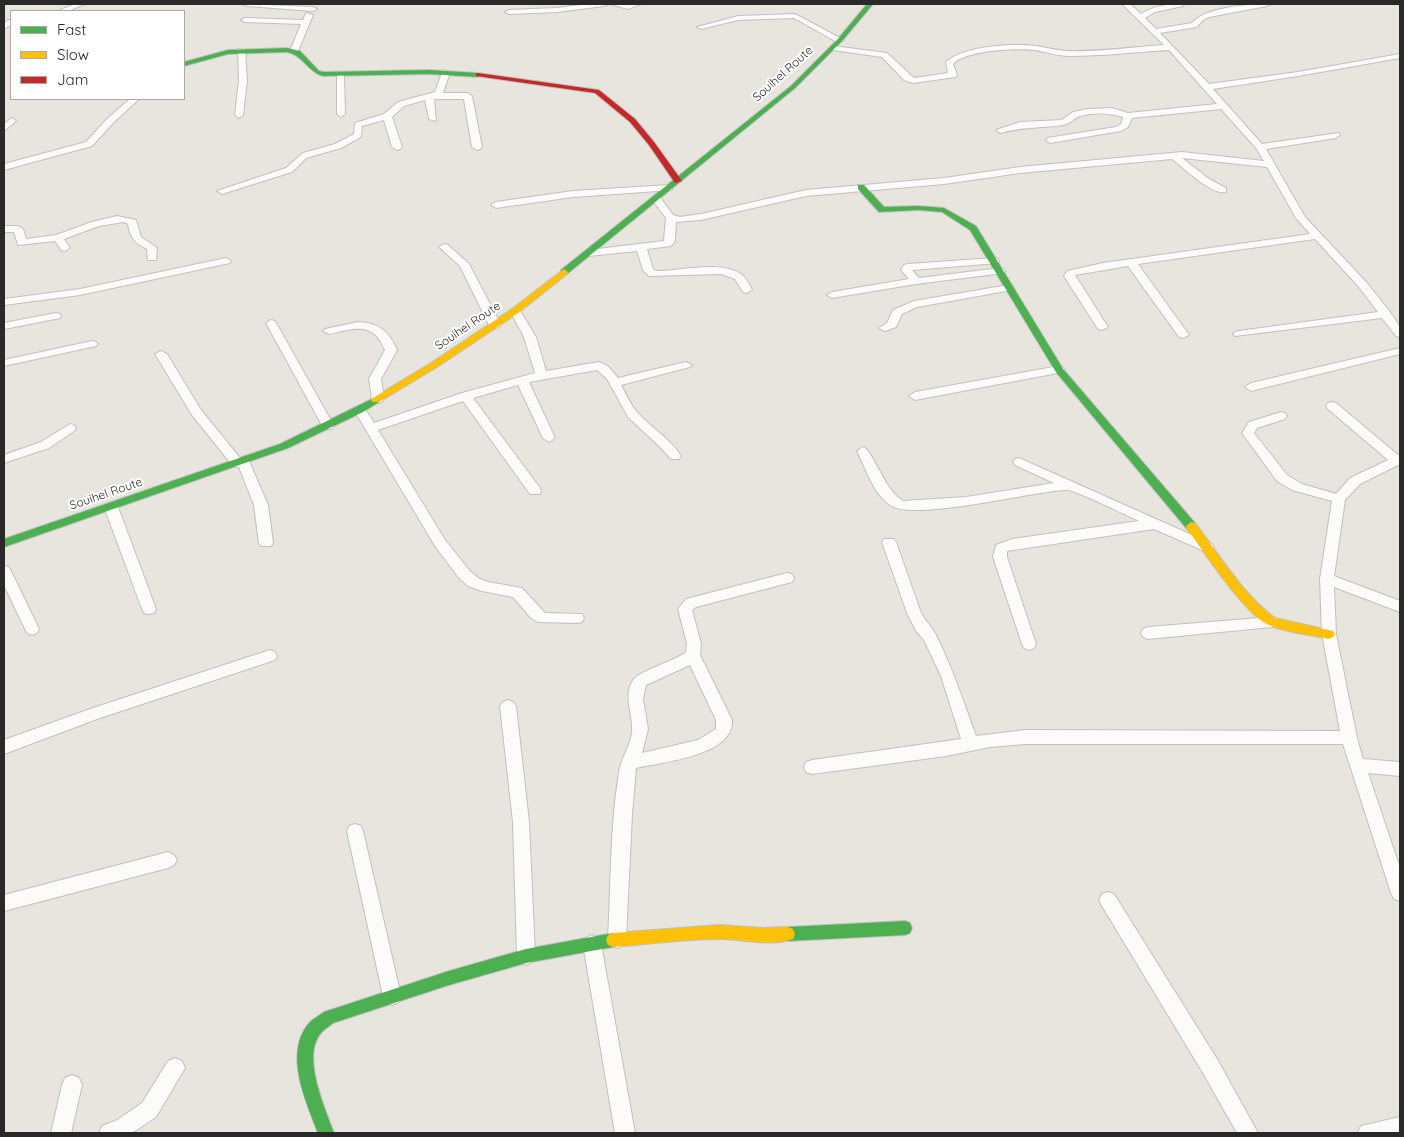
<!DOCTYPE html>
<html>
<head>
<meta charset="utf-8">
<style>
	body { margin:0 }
	#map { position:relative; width:1404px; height:1137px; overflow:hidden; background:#e8e4de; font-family:Quicksand,sans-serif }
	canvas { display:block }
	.frame { position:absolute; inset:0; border:5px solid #292929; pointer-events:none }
	.legend { position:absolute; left:10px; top:10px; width:175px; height:90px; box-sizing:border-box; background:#fff; border:1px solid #a9a9a9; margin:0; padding:6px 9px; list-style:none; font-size:15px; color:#292929 }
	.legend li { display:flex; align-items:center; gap:10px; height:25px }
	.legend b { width:25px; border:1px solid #a9a9a9 }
</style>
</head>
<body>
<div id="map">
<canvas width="1404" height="1137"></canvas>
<div class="frame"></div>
<ul class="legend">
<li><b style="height:6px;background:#4caf50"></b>Fast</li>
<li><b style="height:6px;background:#ffc107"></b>Slow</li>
<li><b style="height:6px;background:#c62828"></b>Jam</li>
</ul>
</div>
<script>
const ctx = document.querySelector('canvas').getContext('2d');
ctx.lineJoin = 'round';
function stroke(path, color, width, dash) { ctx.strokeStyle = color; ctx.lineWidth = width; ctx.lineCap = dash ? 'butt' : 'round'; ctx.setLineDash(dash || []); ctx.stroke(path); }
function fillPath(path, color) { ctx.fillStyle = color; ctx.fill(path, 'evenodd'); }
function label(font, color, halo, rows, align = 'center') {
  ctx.font = font + ' Quicksand,sans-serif'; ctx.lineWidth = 4; ctx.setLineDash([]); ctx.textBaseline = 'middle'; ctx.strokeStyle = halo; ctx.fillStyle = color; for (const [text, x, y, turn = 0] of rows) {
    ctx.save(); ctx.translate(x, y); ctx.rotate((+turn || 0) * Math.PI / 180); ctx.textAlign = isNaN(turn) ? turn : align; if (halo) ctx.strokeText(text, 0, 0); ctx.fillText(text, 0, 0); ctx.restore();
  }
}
const street = new Path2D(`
	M75 4H85L68 11H58Z
	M243 4 313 7 317 9 313 11 247 6Z
	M588 4H608L604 6 557 12 509 14 505 12 509 10 557 8Z
	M610 4H641L628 9Z
	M1122 4H1130L1141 14C1154 6 1168 4 1184 4L1183 6 1155 12 1145 18 1156 29 1192 23C1205 7 1250 4 1271 4L1267 6 1209 17 1203 20 1197 27 1160 33 1209 84 1298 72 1400 54V58L1298 76 1213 89 1262 144 1339 133 1340 135 1336 138 1266 149 1305 217 1367 283 1390 312 1400 327V337L1396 336 1382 318 1235 336 1233 334 1235 332 1239 331 1378 312 1359 287 1315 239 1138 264 1189 335 1183 338 1179 337 1128 266 1075 275 1108 327 1102 330 1098 329 1064 276 1067 271 1103 263 1310 234 1296 218 1267 167 1182 158 1209 179 1226 188V192C1211 195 1184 168 1172 159L1020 173 944 184 806 196 701 220 676 222 675 241 671 246 647 249 653 269 656 271C680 271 720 260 741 274 746 278 749 284 752 290L747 293 743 292 735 279 721 274 649 276 643 270 637 251 589 256 584 253 589 250 664 241 666 218 651 198 656 195 659 196 673 215 680 217 701 214 806 190 944 178 1020 167 1182 152 1264 161 1256 148 1221 109 1132 118 1128 127 1121 131 1050 143 1046 140 1047 138 1116 127 1121 124 1123 117C1110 113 1094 112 1080 116 1074 118 1070 124 1063 125 1041 128 1021 127 1000 133L996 130 1020 122 1062 120 1073 112 1087 109 1112 108 1128 113 1217 104 1169 50C1136 52 1102 56 1069 56 1058 56 1046 52 1035 50 1015 48 967 50 953 64L957 75 956 77 913 83 904 80 882 57 833 50 829 48 833 46 887 53 914 78 948 73 946 62C963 46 1012 43 1035 46 1046 47 1057 51 1069 51 1100 52 1133 47 1164 45Z
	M306 13 313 15 298 51 294 53 290 51 301 24 245 22 241 20 245 18 303 20Z
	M795 14 844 40 837 42 794 18 738 20 701 29 697 27 738 16Z
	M8 20H11V25L4 29V24Z
	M238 49 245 51 247 80 243 115 239 118 235 115 239 80Z
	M443 70 450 72 443 93H468L472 96 482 147 480 149 477 150 472 147 464 99H434L436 121 429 119 425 100 404 106 392 117 402 147 400 149 397 150 392 147 384 120 362 126 361 137 341 148 306 158 292 172 225 193 222 194 217 191 286 168 303 153 335 144 354 134 355 123 384 114 398 102 435 92Z
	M337 73 344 75 345 114 341 117 337 114Z
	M130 99H139L114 122 92 146 4 170V164L86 142 108 118Z
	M12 118 16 121 4 131V124Z
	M669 185 672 186V190L573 197 496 208 491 205 496 202 573 191Z
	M117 216 136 220 141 237 157 248 156 260H148L147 249C135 243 130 238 128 224L124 222 99 226 64 239 70 248 65 251 61 250 55 241 18 245 14 232H4V226H18L23 229 26 239 56 235 92 222Z
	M444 244 448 245 469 264 501 325 499 327 495 328 489 325 460 266 439 247Z
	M226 258 231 261 230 263 80 295 4 305V299L80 289Z
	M994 258 998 259 999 261 998 263 912 270 919 278 1000 268 1004 269 1005 271 1004 273 916 284 832 298 827 295 832 292 909 279 901 270 904 265 908 264Z
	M1008 285 1013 288 1012 290 917 307 902 314 896 327 885 331 879 328 887 323 893 310 914 301Z
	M515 308 519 309 536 337 546 371 599 362 608 366 618 378 686 362 692 365 690 367 621 385C626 394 630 404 637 412 651 428 670 438 681 456L679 459H671L659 446 628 417 607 379 597 370 529 382 555 438 549 442 543 438 518 385 473 398 540 488 541 491 540 494H530L463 401 378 430 445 540 469 570 478 578 488 582 522 588 545 613 582 614 584 618 582 622 577 623 538 622 531 618 513 597 482 591 468 586 459 578 435 546 354 410 356 407H364L374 423 462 393 535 373 524 337 510 311Z
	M56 313 60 314 61 316 60 318 4 329V323Z
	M271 320 275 321 334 426 332 429H324L266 323Z
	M358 322C379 323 389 331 397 350L381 379 384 399 382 402 378 403 372 399 369 379 385 350C373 321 355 328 329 334L323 331 325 329Z
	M92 341 96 342 98 344 96 346 4 366V360Z
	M1400 348V354L1251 391 1245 387 1251 383Z
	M161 351 167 354 201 410 240 458H247L249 461 268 505 273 543 271 546H261L259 543 254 505 239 467 233 466 192 415 155 354Z
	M1059 366 1063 368 1065 370 1063 372 915 400 909 396 915 392Z
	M1332 402 1336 403 1398 455H1400V464L1360 484 1345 500 1334 576 1400 601V612L1334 587 1336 634 1357 738 1363 759 1400 762V776L1368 773 1400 868V901L1394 899 1391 893 1343 744H1025L990 747 946 756 812 774 806 772 804 767 806 762 812 760 961 739 941 676 924 640 916 631 907 613 882 542 884 539H894L896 542 921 613C926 622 934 629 938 639 953 670 964 703 976 736L1025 730 1340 731 1322 634 1320 579 1332 501 1292 490 1277 481 1242 433 1249 422 1281 412 1285 413 1287 416 1285 419 1257 428 1254 433 1287 475 1302 484 1336 494 1350 478 1388 460 1328 409 1326 406 1328 403Z
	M70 424 74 425 76 428 74 431 49 448 4 463V455L41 442Z
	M863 447C873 450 884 490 903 501L966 497 1054 483 1015 465 1013 462 1015 459 1019 458 1212 544 1214 547 1212 550H1202L1154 529 1007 551V557L1036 644 1034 648 1029 650 1024 648 1022 644 993 557 996 545 1012 539 1139 521C1127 516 1075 489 1066 490 1033 491 913 522 890 505 873 493 866 469 857 451Z
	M111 502 116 504 118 507 156 609 154 613 149 614 144 613 142 609 104 507 106 504Z
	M4 566 9 567 11 571 39 629 37 633 32 635 27 633 25 629 4 585Z
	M787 573 792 574 794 578 792 582 696 607 692 610 701 644 700 655 732 720C734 756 662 762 636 768L632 814 626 939 623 945 617 948 611 945 608 939C611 884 610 827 619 772 621 758 630 747 632 733 634 715 621 693 635 678 641 671 674 661 686 652L687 644 678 609 686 599ZM690 665 716 720V729L698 740 642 753 648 729 643 699 646 685Z
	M1272 617 1277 618 1279 622 1277 626 1272 627 1148 639 1143 637 1141 633 1143 629 1148 627Z
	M270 650 275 652 277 656 275 660 97 719 4 754V740L93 708Z
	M508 700 513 702 516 706 529 822 535 956 532 962 526 965 520 962 517 956 513 822 500 706 503 702Z
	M355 824 361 826 363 831 401 996 399 1002 392 1005 385 1002 383 996 347 831 349 826Z
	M168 852 174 855 177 860 174 865 168 868 4 911V895Z
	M1108 892 1114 894 1217 1059 1258 1133H1237L1203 1073 1102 906 1099 900 1102 894Z
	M592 935 598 938 601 944 635 1133H615L583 944 586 938Z
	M175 1058 182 1061 185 1068 156 1117 132 1133H99L102 1126 117 1120 142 1103 168 1061Z
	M72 1075 79 1078 82 1085 71 1133H51L62 1085 65 1078Z
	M1400 1117V1133H1358L1361 1126Z`);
const fast = new Path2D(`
	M867 4H873L842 41 795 88 567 274H561V270L791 86 838 39Z
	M287 48 300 51 319 71 324 72 429 70 478 73 481 75 478 77 429 74 323 76C308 72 303 55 287 52L228 54 184 66V62L228 50Z
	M858 185H864L884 207 919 206 944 208 976 226 1063 369 1195 523 1196 526 1195 529H1187L1056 372 970 230 942 212 919 210 879 212 858 189Z
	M376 397 381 400 379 402 363 412 288 448 4 547V539L280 444Z
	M905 921 910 923 912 928 910 933 905 935 788 941 783 939 781 934 783 929 788 927Z
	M613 933 618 935 620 940 618 945 613 947 526 963 449 985 333 1023C330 1026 324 1029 321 1033 301 1056 325 1108 334 1133H318C306 1101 282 1051 311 1021 315 1018 320 1015 324 1012L449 971 526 949Z`);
const slow = new Path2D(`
	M564 269 568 272 567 274 518 313 437 367 379 402H373L371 400 373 398 431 363 512 309Z
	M1191 522 1195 523C1220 555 1242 594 1275 618L1333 631 1335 634 1333 637 1329 639C1312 635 1284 632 1269 625 1245 615 1204 551 1187 529L1186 526Z
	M720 925 763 928 788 927 793 929 795 934 793 939C771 947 743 939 721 939 685 939 648 944 613 947L608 945 606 940 608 935 613 933Z`);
const jam = new Path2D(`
	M478 73 599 90 635 119 654 142 682 181 675 183 649 145 630 122 595 93 476 76V74Z`);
const farStreetnames = [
	["Souihel Route",783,74,-42],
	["Souihel Route",468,326,-34],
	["Souihel Route",106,494,-19]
];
stroke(street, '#c1c0c0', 2);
stroke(fast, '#c1c0c0', 2);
stroke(slow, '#c1c0c0', 2);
stroke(jam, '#c1c0c0', 2);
fillPath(street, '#fcfbfa');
fillPath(fast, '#4caf50');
fillPath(slow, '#ffc107');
fillPath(jam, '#c62828');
label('12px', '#292929', '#fff', farStreetnames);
</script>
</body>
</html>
